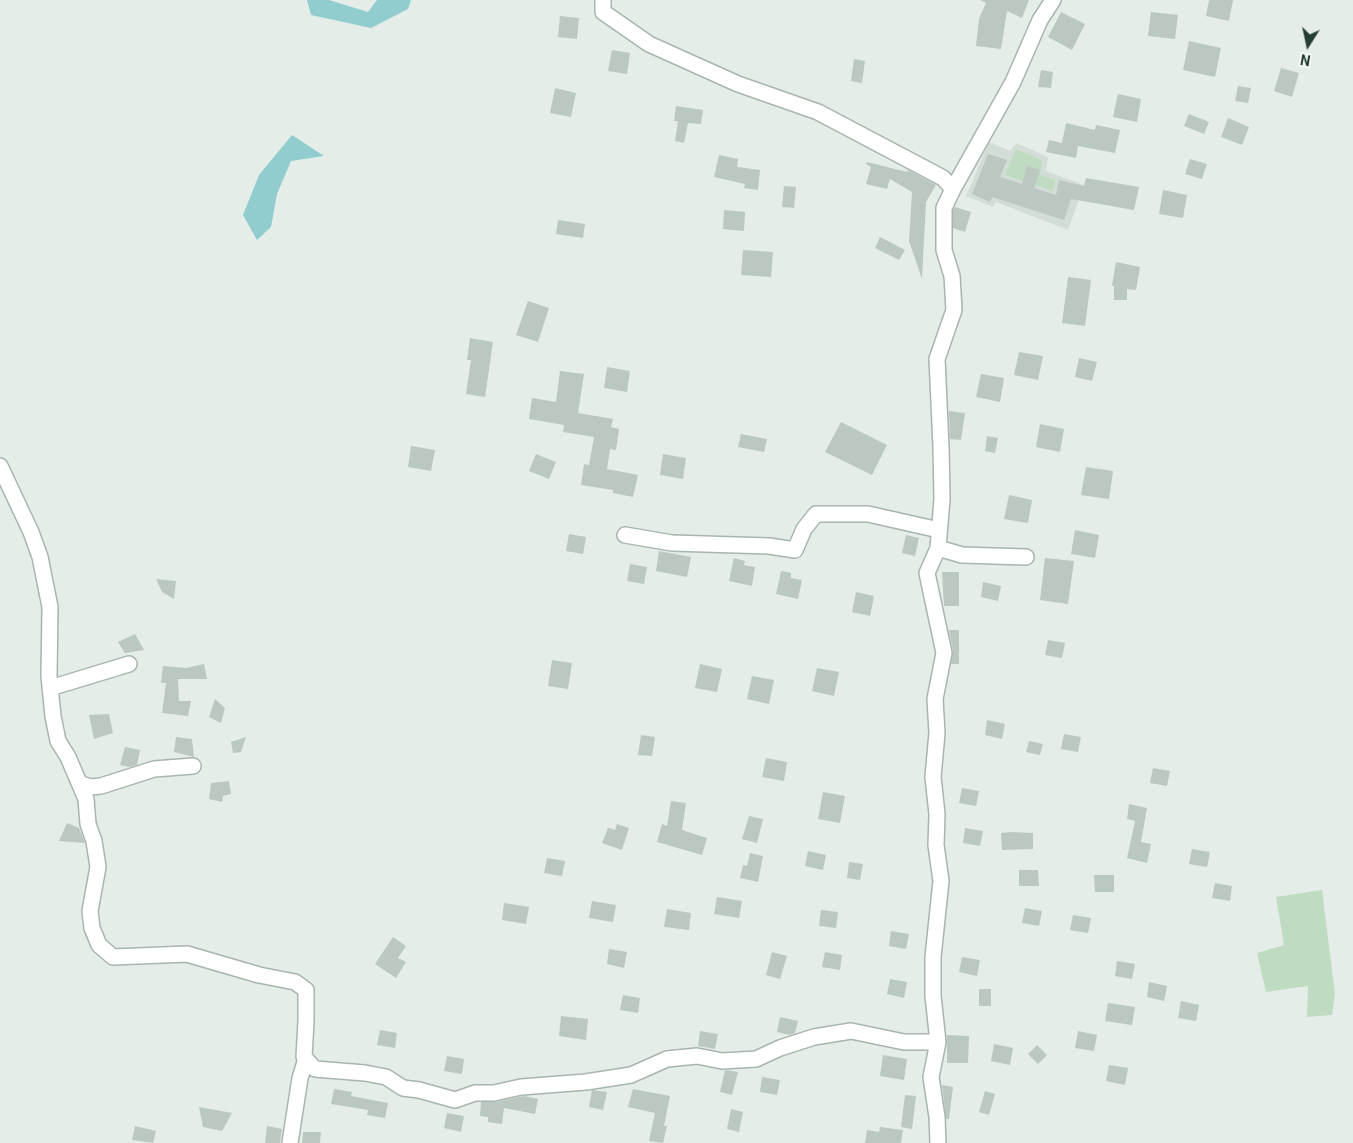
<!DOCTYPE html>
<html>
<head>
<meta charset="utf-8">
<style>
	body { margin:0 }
	#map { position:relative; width:1353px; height:1143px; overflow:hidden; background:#e5ede8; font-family:Roboto,sans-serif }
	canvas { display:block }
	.north { position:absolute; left:1283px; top:20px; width:50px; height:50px; -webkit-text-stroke:4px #f5f9f7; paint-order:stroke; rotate:190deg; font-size:14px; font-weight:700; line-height:20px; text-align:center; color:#253e33 }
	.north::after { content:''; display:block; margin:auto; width:18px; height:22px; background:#253e33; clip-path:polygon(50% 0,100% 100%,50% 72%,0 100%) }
</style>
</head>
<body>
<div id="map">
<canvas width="1353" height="1143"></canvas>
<div class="north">N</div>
</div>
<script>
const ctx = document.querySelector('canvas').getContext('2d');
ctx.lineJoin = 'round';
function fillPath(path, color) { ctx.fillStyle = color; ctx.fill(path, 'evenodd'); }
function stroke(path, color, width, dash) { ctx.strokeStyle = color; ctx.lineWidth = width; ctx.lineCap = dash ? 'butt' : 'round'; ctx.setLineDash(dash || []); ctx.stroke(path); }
const built = new Path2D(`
	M989 142 1010 151 1016 143 1048 157 1046 171 1084 185 1068 230 996 202 993 207 966 196Z`);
const green = new Path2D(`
	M1016 149 1042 160 1040 175 1055 180 1053 191 1005 175Z
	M1322 890 1335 994 1332 1015 1307 1017 1308 986 1266 992 1257 953 1284 945 1276 897Z`);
const water = new Path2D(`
	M307 0H329L368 12 377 0H411L408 9 371 28 311 15Z
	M292 135 324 156 291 161 277 194 271 227 257 240 243 215 259 175Z`);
const building = new Path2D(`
	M980 0H1029L1022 18 1007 11 1001 49 976 46 979 19 986 3Z
	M1209 0H1233L1229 21 1206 16Z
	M1061 12 1085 24 1072 50 1048 37Z
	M1151 12 1178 15 1175 39 1148 36Z
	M560 16 579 18 577 39 558 37Z
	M1189 41 1221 48 1215 77 1183 70Z
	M612 50 630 53 627 74 608 71Z
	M854 59 865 61 862 83 851 81Z
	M1281 68 1299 73 1292 97 1274 91Z
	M1041 70 1053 72 1051 88 1038 87Z
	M1238 86 1251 88 1248 103 1235 101Z
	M555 88 576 93 571 117 550 113Z
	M1118 94 1141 99 1137 122 1113 117Z
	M676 106 703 110 701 124 688 123 684 143 675 141 678 121H674Z
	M1189 114 1209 122 1204 134 1184 126Z
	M1228 118 1249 127 1242 145 1221 137Z
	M1066 123 1095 130 1096 125 1120 130 1115 153 1078 146 1076 158 1046 152 1049 140 1062 143Z
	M988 154 1007 160 1000 177 1022 184 1027 166 1040 170 1034 188 1056 195 1059 180 1084 186 1086 178 1139 187 1134 210 1071 199 1064 220 992 197 990 202 972 194Z
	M719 155 738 159 737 167 760 170 758 190 744 188 745 184 714 177Z
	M1190 159 1207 164 1202 179 1185 174Z
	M867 162 907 172 908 170 936 185 926 202 922 279 909 241 912 192 890 179 887 189 866 184 871 167 866 164Z
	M784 186 796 187 794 208 782 207Z
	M1163 190 1187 195 1183 218 1159 214Z
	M955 207 971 212 965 232 953 228V210Z
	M724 210 745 212 744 231 723 229Z
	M558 220 585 224 583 238 556 234Z
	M880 237 905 250 899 260 875 248Z
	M743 250 773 252 771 277 741 275Z
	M1116 262 1140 267 1136 290 1127 289V300H1114V286H1112Z
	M1068 277 1091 280 1085 326 1062 323Z
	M528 301 549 308 538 342 516 335Z
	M470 338 493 342 485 397 466 394 471 360H467Z
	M1019 352 1043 356 1038 380 1014 375Z
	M1079 358 1097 362 1092 381 1075 377Z
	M607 367 630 371 627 392 604 388Z
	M560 371 584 374 578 413 613 419 611 427 619 429 616 450 610 449 607 469 638 475 633 497 613 493V490L581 485 584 464 589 465 594 437 563 432 564 425 529 419 532 398 556 402Z
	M981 374 1004 378 1000 402 976 397Z
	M949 411 965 413 961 440 950 439Z
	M841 422 887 445 872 475 825 452Z
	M1040 424 1064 429 1060 452 1036 447Z
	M741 434 767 439 764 452 738 447Z
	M987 436 998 438 995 453 985 451Z
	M411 446 435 450 431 471 408 467Z
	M536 454 556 462 549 479 529 471Z
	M663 454 686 458 683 479 660 475Z
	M1086 467 1113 471 1109 499 1081 495Z
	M1009 495 1032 500 1028 523 1004 519Z
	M1075 530 1099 535 1095 558 1071 554Z
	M569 534 586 537 583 554 566 551Z
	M906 535 919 538 915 556 902 553Z
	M659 551 691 557 687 577 656 571Z
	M734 558 745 561 744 565 755 567 752 586 729 581Z
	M1045 558 1074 561 1068 604 1040 600Z
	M630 564 647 567 644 584 627 581Z
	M781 571 791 573V578L802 580 798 599 776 594Z
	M942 572H959V606H944Z
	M156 579 176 581 174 599 162 592Z
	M983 582 1001 586 998 601 981 597Z
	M856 592 874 596 870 616 852 612Z
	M949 630H959V664H951L953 651Z
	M135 634 144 650 125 653 118 642Z
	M1048 640 1065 643 1062 658 1045 655Z
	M552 660 572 663 568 689 548 686Z
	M204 664 207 679H178L179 701H191L188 716 162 713 166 683H161L163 666 186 668Z
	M700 664 722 669 717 692 695 688Z
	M817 668 839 672 834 696 812 691Z
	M752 676 774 680 769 704 747 699Z
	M215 699 225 708 221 723 209 717Z
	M109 714 113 733 94 739 89 715Z
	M987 720 1005 724 1002 739 985 735Z
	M1064 734 1081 737 1078 752 1061 749Z
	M641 735 655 737 652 756 638 755Z
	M176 737 192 739 194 757 174 752Z
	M246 737 241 752 233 753 231 742Z
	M1029 741 1043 744 1040 755 1026 752Z
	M125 747 140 750 137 765 129 767 120 765Z
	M766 758 787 762 784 781 762 777Z
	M1153 768 1170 771 1167 786 1150 783Z
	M229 781 231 794 223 796 222 802 209 799 211 783Z
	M962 788 979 791 976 806 959 803Z
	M823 792 845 796 840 823 818 819Z
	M671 801 686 803 682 830 707 838 702 855 657 842 662 824 667 826Z
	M1129 804 1147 808 1141 842 1151 844 1147 863 1127 858 1135 821 1127 819Z
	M749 816 763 819 757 843 742 839Z
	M67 823 79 828 85 843 59 841Z
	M617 824 629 828 622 850 602 843 608 828 615 830Z
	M965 828 983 831 980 846 963 843Z
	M1011 832 1033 833V849L1002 850 1001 833Z
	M1192 849 1210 852 1207 867 1189 864Z
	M808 851 826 855 823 870 805 866Z
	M750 853 763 856 758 882 740 878 743 865 747 866Z
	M547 858 565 861 562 876 544 873Z
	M849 862 863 864 860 880 847 878Z
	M1019 870H1038L1039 886H1019Z
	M1094 875H1114V892H1095Z
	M1215 883 1232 886 1230 901 1212 898Z
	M717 897 742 901 739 918 714 914Z
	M592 901 616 905 613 922 589 918Z
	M504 903 529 907 526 924 502 920Z
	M1025 908 1042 911 1039 926 1022 923Z
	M667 909 691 913 689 930 664 927Z
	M821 910 838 912 836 928 819 926Z
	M1073 915 1091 918 1088 933 1070 930Z
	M891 931 909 934 906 949 889 946Z
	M393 937 406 946 398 958 406 962 396 978 375 964Z
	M609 949 627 952 624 968 607 964Z
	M772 952 787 956 780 979 766 975Z
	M825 952 842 955 840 970 822 967Z
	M962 957 980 960 977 976 959 972Z
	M1117 961 1135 964 1132 979 1115 976Z
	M890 979 907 982 904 998 887 994Z
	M1149 982 1167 986 1164 1001 1147 997Z
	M979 989H991V1006H979Z
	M623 995 640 998 638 1013 620 1010Z
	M1181 1001 1199 1005 1196 1021 1178 1018Z
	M1108 1003 1135 1007 1132 1025 1105 1021Z
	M561 1016 588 1019 586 1040 559 1036Z
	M780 1017 798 1021 795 1033 790 1035 777 1032Z
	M380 1030 397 1033 395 1048 377 1045Z
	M700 1031 718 1034 715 1049 698 1046Z
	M1078 1031 1097 1035 1094 1051 1075 1048Z
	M947 1035 969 1036 968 1063H947Z
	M994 1044 1013 1048 1010 1065 991 1061Z
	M1037 1045 1047 1055 1038 1064 1028 1054Z
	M883 1055 907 1059 904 1080 880 1076Z
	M447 1056 464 1059 462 1074 444 1071Z
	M1109 1065 1128 1068 1125 1085 1106 1081Z
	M725 1070 738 1072 732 1095 720 1092Z
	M762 1077 780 1080 777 1095 760 1092Z
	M942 1085 953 1087 949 1119H946Z
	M334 1089 352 1092 351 1096 388 1103 385 1118 367 1115 368 1110 331 1104Z
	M633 1089 670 1096 664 1126H667L663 1143 649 1141 655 1113 628 1107Z
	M592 1090 607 1092 603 1110 589 1107Z
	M985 1091 995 1094 989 1115 979 1112Z
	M905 1095 916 1096 912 1129 901 1127Z
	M524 1096 538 1099 535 1114 504 1108 502 1124 488 1122V1117L480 1116 481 1102H496Z
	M199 1107 232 1113 222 1131 203 1127Z
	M731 1109 743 1112 739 1132 727 1129Z
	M447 1113 464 1116 461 1132 444 1128Z
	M135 1126 156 1131 153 1143 132 1140Z
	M267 1126 282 1129 280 1143H265Z
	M880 1127 903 1130 901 1143H865L867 1130 879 1132Z
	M303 1132H321L320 1143H302Z`);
const minor = new Path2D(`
	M603 0V12L649 44 738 84 818 112 943 178 953 189
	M0 466 31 532 40 557 50 607 49 676 53 716 58 741 68 757 86 799 88 824 94 841 98 867 90 911 92 928 99 945 113 957 187 954 259 975 295 982 306 990V1021L304 1057 315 1069 365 1073 386 1077 403 1088 419 1090 455 1100 475 1093H494L521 1087 586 1082 631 1075 667 1059 697 1056 722 1061 756 1059 780 1048 814 1037 851 1031 904 1042H938
	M625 535 672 543 769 546 795 550 804 529 816 514H868L939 530
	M938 548 962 555 1026 557
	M50 688 129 664
	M81 784 91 787 101 786 154 769 193 766
	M290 1143 300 1078 306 1059
	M938 1143 937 1117 931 1077 938 1042 933 996V957L941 881 936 845 937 814 933 777 937 733 935 699 944 653 927 573 938 548 942 499 941 447 937 359 954 310 952 276 944 250V208L953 189 1013 82 1040 20 1053 0`);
fillPath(built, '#d3ddd7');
fillPath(green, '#bfdcc3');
fillPath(water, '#91cdce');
fillPath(building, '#bac8c1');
stroke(minor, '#a8b5ae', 18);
stroke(minor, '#fff', 15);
</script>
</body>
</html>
